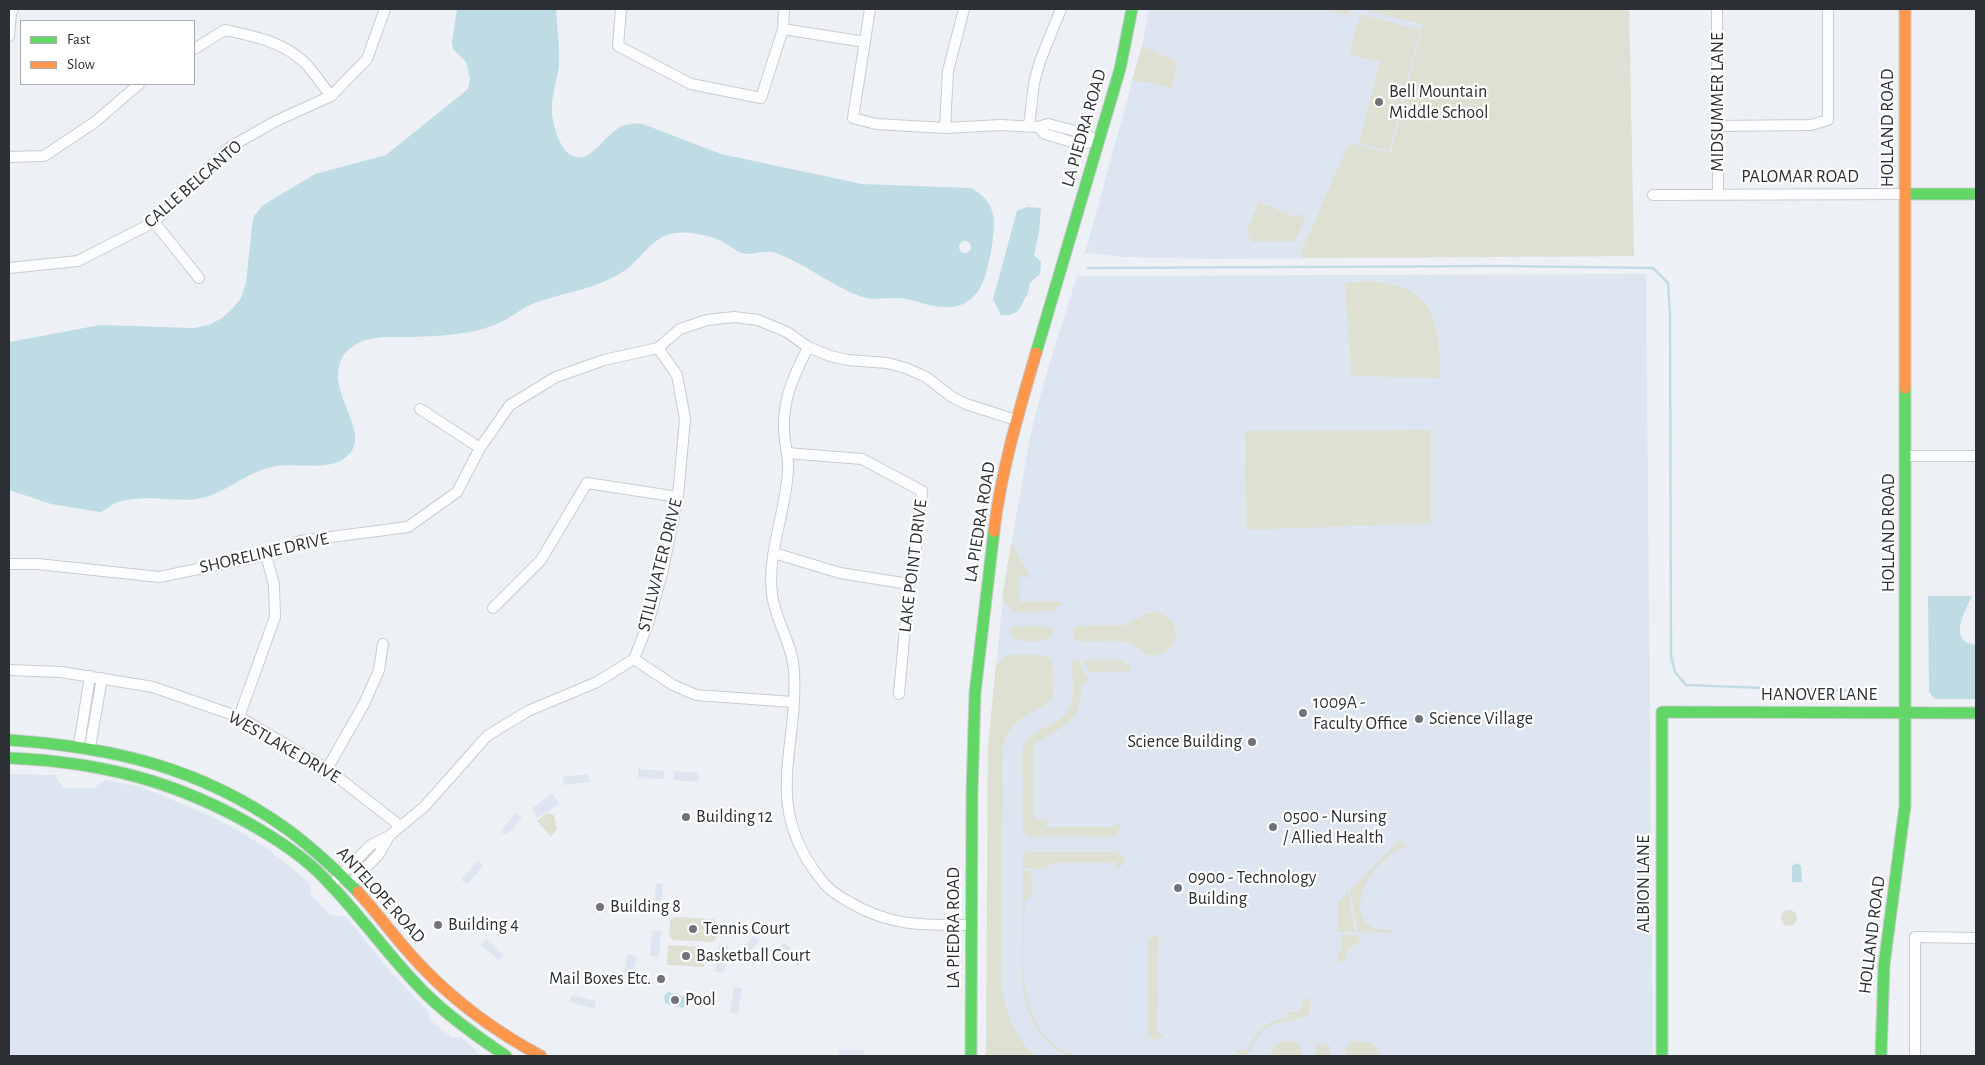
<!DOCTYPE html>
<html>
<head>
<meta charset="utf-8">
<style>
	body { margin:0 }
	#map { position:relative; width:1985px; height:1065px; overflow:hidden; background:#edf1f6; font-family:"Alegreya Sans",sans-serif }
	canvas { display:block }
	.frame { position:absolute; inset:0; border:10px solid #2c2f33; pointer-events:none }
	.legend { position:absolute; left:20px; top:20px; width:175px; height:65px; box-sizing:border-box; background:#fff; border:1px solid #abacad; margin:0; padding:6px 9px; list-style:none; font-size:15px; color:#2c2f33 }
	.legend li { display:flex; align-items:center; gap:10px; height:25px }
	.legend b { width:25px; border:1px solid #abacad }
</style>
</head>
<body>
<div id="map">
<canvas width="1985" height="1065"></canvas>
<div class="frame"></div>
<ul class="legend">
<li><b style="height:6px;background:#63d668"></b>Fast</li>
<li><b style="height:6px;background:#ff974d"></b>Slow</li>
</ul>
</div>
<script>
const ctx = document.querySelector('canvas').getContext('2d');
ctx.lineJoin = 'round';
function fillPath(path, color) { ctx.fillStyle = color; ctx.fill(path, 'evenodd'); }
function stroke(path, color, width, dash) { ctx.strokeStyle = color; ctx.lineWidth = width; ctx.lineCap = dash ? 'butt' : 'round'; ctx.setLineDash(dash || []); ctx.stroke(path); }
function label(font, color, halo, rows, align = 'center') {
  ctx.font = font + ' "Alegreya Sans",sans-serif'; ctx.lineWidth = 4.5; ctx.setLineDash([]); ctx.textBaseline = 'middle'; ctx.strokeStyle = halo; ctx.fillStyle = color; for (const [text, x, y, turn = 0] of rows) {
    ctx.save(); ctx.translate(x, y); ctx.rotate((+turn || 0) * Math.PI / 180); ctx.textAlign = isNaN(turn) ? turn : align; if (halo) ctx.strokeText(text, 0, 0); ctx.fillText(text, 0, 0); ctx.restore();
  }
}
const built = new Path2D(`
	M1149 9H1319L1347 15 1350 9H1629L1634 256 1212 259 1123 257 1085 253 1142 46Z
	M1646 274 1653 1056H986L988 746 1004 586 1030 437 1045 378 1077 276Z
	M638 769 664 771 663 779 638 778Z
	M674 771 699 773 698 782 673 780Z
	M9 774 55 775 64 788H93L106 780 141 787 204 813 238 830 269 850 310 883 311 895 330 915 346 917 388 969 428 1011 429 1019 452 1038 460 1037 472 1046 480 1056H9Z
	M588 774 590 782 564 785 563 777Z
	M553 793 559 803 538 818 531 809Z
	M515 813 522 818 507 835 500 832Z
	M478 860 483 866 468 884 461 880Z
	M656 883 663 884 661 907H654Z
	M652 931H661L659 957 650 956Z
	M753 936 759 941 743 960 737 956Z
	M486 939 503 955 499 960 480 945Z
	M784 943 803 959 798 966 778 950Z
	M719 944 729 946 724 973 715 972Z
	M628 954 637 956 631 980 623 978Z
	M734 987 742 988 738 1014 730 1012Z
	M572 995 596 1001 595 1009 569 1002Z
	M839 1050H864V1056H839Z`);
const green = new Path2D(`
	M1319 9H1350L1348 15Z
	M1361 9H1629L1634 256 1301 258 1302 250 1347 148 1354 144 1391 153 1423 24Z
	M1360 14 1420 30 1389 151 1359 143 1380 62 1349 54Z
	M1142 46 1178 62 1171 88 1146 81V83L1132 80Z
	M1259 202 1295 217 1298 214 1306 217 1295 241 1253 242 1250 240 1247 230Z
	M1373 281C1384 284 1398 285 1408 290 1441 308 1439 345 1440 378L1351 376 1345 283Z
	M1430 430 1431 523 1246 530 1245 431Z
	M1011 543 1030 577H1019L1020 602 1061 601V606H1058L1053 611 1013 612 1002 599Z
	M1155 612C1180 616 1184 649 1158 655 1145 658 1138 644 1126 642 1111 639 1095 643 1079 641L1074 638C1072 633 1073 629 1077 626L1126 625 1144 614Z
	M1014 626H1046L1052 629 1053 634C1048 644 1017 644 1010 636V630Z
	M1007 655H1045L1052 660 1053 696 1051 701C1029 715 1009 719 1003 747L1001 983C1005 1011 1014 1037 1035 1056H986L988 746 996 665Z
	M1077 660 1089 679 1082 686C1081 693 1081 699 1079 706 1072 728 1047 732 1033 747V816L1037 819 1049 820 1045 827H1113L1117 822 1120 824V830L1115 837 1028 836 1023 831 1022 751C1028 726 1063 728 1071 704 1075 692 1072 674 1072 661Z
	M1085 660 1122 661 1131 667V671L1092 672 1088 670 1084 662Z
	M547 813 554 815 557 829 551 837 537 821Z
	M1400 840 1409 847C1371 851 1331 931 1391 930V933L1358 932 1350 890Z
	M1029 852H1117L1121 854 1124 861 1122 866 1117 869 1115 868 1117 862 1051 863 1047 869 1022 868 1024 855Z
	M1023 870 1031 871 1032 895 1025 900C1024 955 1011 1029 1074 1056 1056 1056 1036 1030 1030 1015 1024 1003 1023 989 1022 976Z
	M1348 892 1355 932H1338V902Z
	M1781 918a8 8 0 1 1 16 0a8 8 0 1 1-16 0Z
	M674 917 714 919 717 922 716 939 712 942 672 940 669 936 670 921Z
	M1341 935H1357L1361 943 1351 946 1347 952 1345 961 1338 963V952H1341Z
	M1152 936H1158L1157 1031 1164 1036 1157 1040 1150 1037 1148 1033V942Z
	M668 945 705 947 704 967 667 965Z
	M1309 997 1310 1010 1308 1015 1302 1018H1295V1021C1264 1021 1261 1032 1246 1056H1238L1237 1050H1247C1259 1030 1264 1020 1289 1018L1287 1012H1296L1301 1009 1303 1001Z
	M1282 1041H1296L1301 1049V1056H1269L1276 1045Z
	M1351 1041 1368 1042 1378 1047 1380 1056H1345V1049Z
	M1323 1042 1330 1046 1331 1056H1315L1316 1045Z`);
const water = new Path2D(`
	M457 9H556C557 27 560 48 559 66 557 80 552 94 552 107 551 121 559 149 571 155 578 159 586 158 592 152 610 138 615 120 643 124L721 154 862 184 971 188C982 194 990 201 993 214 997 228 988 276 980 288 974 298 964 306 952 307 938 309 920 302 906 299 891 296 873 302 859 296 831 285 804 263 776 253 765 249 752 256 741 253 734 250 728 244 721 241 708 235 689 231 675 233 652 236 642 259 624 271 597 289 565 292 535 303 521 308 509 320 494 325 467 336 435 336 407 337 394 337 379 336 366 340 360 341 351 347 346 352 316 389 382 436 342 460 322 471 294 462 272 467 247 472 227 492 202 498 183 502 164 498 144 498 135 499 123 500 115 503 109 506 107 510 100 512L51 504 9 490V342L100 325 193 328 209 325 222 318 232 309 241 298 246 283 252 226 254 216 263 205 315 174 386 155 468 89 470 78 466 62 453 49 452 42Z
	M1027 207 1041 208 1039 233 1034 255 1041 262 1040 274 1030 283 1028 293 1018 311 1010 315H1001L993 299 1017 211Z
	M1928 596H1972C1965 611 1947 642 1976 645V699H1935L1929 692Z
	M1797 863 1801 866 1802 882H1792V866Z
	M668 992 686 997 687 1005 683 1008 665 1003 664 996Z`);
const pier = new Path2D(`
	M959 247a6 6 0 1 1 12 0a6 6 0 1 1-12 0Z`);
const stream = new Path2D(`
	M1088 268 1503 266 1653 268 1668 283 1670 313 1671 656 1675 672 1686 685 1765 688
	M1812 689 1865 691`);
const street = new Path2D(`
	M621 9 618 46 691 84 761 98 783 29 784 9
	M870 9 853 118 876 124 945 128 1001 125 1038 127 1048 124 1083 133 1098 141
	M1717 9 1718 194
	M783 29 865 42
	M9 36 11 13 13 9
	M194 49 225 30C254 36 285 42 307 65 315 74 323 86 331 96
	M1029 126 1034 83 1040 61 1061 9
	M1718 126 1811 125 1828 120V9
	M1038 127 1045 134 1079 144 1098 141
	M945 128 948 71 964 9
	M9 157 44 156 95 122 139 84
	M1653 195 1906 194
	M154 222 199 278
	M9 268 78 261 154 222 230 147 276 121 331 96 367 59 385 9
	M808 347C794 376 783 397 784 429 784 443 789 456 788 470 786 512 767 552 772 594 775 620 792 643 794 670 799 749 762 803 819 877 826 887 839 897 851 903 892 927 925 925 971 925
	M420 409 480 448
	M787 453 862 459 922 491 916 547 909 584 899 694
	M1906 456H1976
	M774 553 840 573 909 584
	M9 564H38L159 577 266 555 300 541 408 527 457 492 480 448 510 405 556 377 604 360 658 348 680 329 707 320 734 317 758 320 787 332 808 347 830 356 848 360 887 363 906 368 926 377 952 397 966 404 1016 420
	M493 608 541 560 587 483 678 497
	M634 659 673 685 696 695 793 702
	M9 670 61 672 153 687 239 717 327 769 399 825
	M239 717 275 617 274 585 266 555
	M79 745 90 676
	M90 747 102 678
	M327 769 364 704 379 670 383 644
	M336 880 371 845 389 836
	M350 884 379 854 389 836 425 806 487 736 528 711 597 682 634 659 648 624 662 574 678 497 685 419 677 375 658 348
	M1915 1056V937L1976 938`);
const fast = new Path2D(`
	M1906 194H1976
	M1036 353 1120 69 1132 9
	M9 740C111 747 199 767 284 827 311 846 335 869 358 892
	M9 758C101 762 177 781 257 828 281 842 304 857 323 877 361 915 390 959 428 996 452 1019 479 1038 506 1056
	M971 1056 972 793 975 693 994 531
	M1662 1056V712L1976 713
	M1881 1056 1884 965 1905 806V388`);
const slow = new Path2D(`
	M1905 9V388
	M994 531C1001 471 1019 411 1036 353
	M358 892C381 917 400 945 424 969 458 1004 498 1033 541 1056`);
const markers = [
	[1379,102,5,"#707377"],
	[1303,713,5,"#707377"],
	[1419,719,5,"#707377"],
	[1252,742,5,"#707377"],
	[686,817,5,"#707377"],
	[1273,827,5,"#707377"],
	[1178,888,5,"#707377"],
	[600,907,5,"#707377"],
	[438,925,5,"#707377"],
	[693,929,5,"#707377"],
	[686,956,5,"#707377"],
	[661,979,5,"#707377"],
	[675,1000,5,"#707377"]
];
const poiNames = [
	["Bell Mountain",1389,92],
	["Middle School",1389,113],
	["1009A -",1313,703],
	["Faculty Office",1313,724],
	["Science Village",1429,719],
	["Science Building",1242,742,"right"],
	["Building 12",696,817],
	["0500 - Nursing",1283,817],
	["/ Allied Health",1283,838],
	["0900 - Technology",1188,878],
	["Building",1188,899],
	["Building 8",610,907],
	["Building 4",448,925],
	["Tennis Court",703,929],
	["Basketball Court",696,956],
	["Mail Boxes Etc.",651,979,"right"],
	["Pool",685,1000]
];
const streetNames = [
	["MIDSUMMER LANE",1718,102,-90],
	["LA PIEDRA ROAD",1084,128,-74],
	["HOLLAND ROAD",1888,128,-90],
	["PALOMAR ROAD",1800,177],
	["CALLE BELCANTO",193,184,-41],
	["LA PIEDRA ROAD",980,522,-81],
	["HOLLAND ROAD",1889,533,-90],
	["SHORELINE DRIVE",264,553,-13],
	["STILLWATER DRIVE",660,565,-76],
	["LAKE POINT DRIVE",913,566,-83],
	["HANOVER LANE",1819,695],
	["WESTLAKE DRIVE",284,747,30],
	["ALBION LANE",1644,884,-90],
	["ANTELOPE ROAD",381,895,48],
	["LA PIEDRA ROAD",954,928,-90],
	["HOLLAND ROAD",1872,935,-83]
];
fillPath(built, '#dde5f0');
fillPath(green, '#dee0d2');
fillPath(water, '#bfdce4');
fillPath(pier, '#edf1f6');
stroke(stream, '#bfdce4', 2.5);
stroke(street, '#c9ccd0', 12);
stroke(fast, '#c9ccd0', 13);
stroke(slow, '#c9ccd0', 13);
stroke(street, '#fcfdfe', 10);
stroke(fast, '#63d668', 11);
stroke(slow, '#ff974d', 11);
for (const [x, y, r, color] of markers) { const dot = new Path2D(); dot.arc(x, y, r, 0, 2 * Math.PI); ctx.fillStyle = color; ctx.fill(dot); stroke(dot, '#fff', 2); }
label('18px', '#2c2f33', '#fff', poiNames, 'left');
label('18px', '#2c2f33', '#fff', streetNames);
</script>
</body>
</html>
